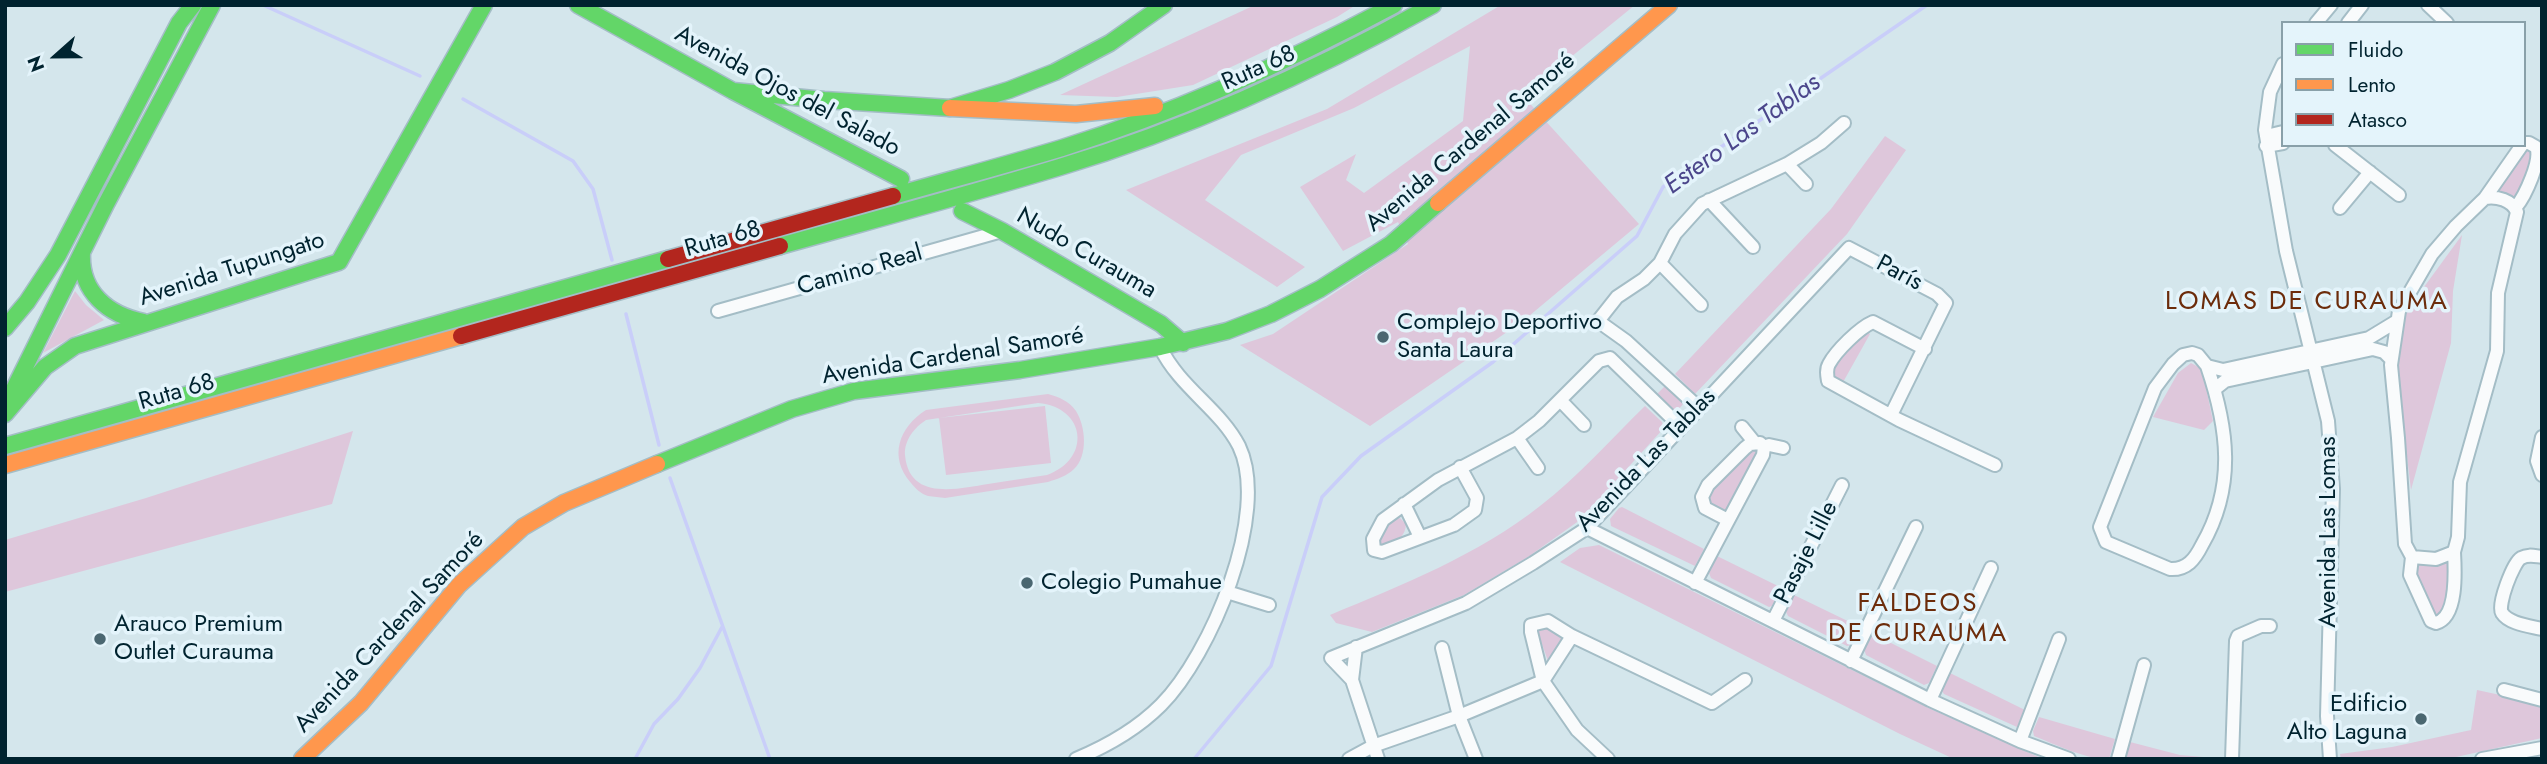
<!DOCTYPE html>
<html>
<head>
<meta charset="utf-8">
<style>
	body { margin:0 }
	#map { position:relative; width:2547px; height:764px; overflow:hidden; background:#d4e6ec; font-family:Jost,sans-serif }
	canvas { display:block }
	.frame { position:absolute; inset:0; border:7px solid #00232f; pointer-events:none }
	.legend { position:absolute; left:2281px; top:21px; width:245px; height:126px; box-sizing:border-box; background:#e4f4fb; border:2px solid #89a0a9; margin:0; padding:9px 12px; list-style:none; font-size:21px; color:#00232f }
	.legend li { display:flex; align-items:center; gap:14px; height:35px }
	.legend b { width:35px; border:2px solid #89a0a9 }
	.north { position:absolute; left:21px; top:21px; width:70px; height:70px; -webkit-text-stroke:5px #e4f4fb; paint-order:stroke; rotate:249deg; font-size:19px; font-weight:700; line-height:28px; text-align:center; color:#00232f }
	.north::after { content:''; display:block; margin:auto; width:24px; height:32px; background:#00232f; clip-path:polygon(50% 0,100% 100%,50% 72%,0 100%) }
</style>
</head>
<body>
<div id="map">
<canvas width="2547" height="764"></canvas>
<div class="frame"></div>
<ul class="legend">
<li><b style="height:9px;background:#63d668"></b>Fluido</li>
<li><b style="height:9px;background:#ff974d"></b>Lento</li>
<li><b style="height:9px;background:#b3261e"></b>Atasco</li>
</ul>
<div class="north">N</div>
</div>
<script>
const ctx = document.querySelector('canvas').getContext('2d');
ctx.lineJoin = 'round';
function fillPath(path, color) { ctx.fillStyle = color; ctx.fill(path, 'evenodd'); }
function stroke(path, color, width, dash) { ctx.strokeStyle = color; ctx.lineWidth = width; ctx.lineCap = dash ? 'butt' : 'round'; ctx.setLineDash(dash || []); ctx.stroke(path); }
function label(font, color, halo, rows, align = 'center') {
  ctx.font = font + ' Jost,sans-serif'; ctx.lineWidth = 7; ctx.setLineDash([]); ctx.textBaseline = 'middle'; ctx.strokeStyle = halo; ctx.fillStyle = color; for (const [text, x, y, turn = 0] of rows) {
    ctx.save(); ctx.translate(x, y); ctx.rotate((+turn || 0) * Math.PI / 180); ctx.textAlign = isNaN(turn) ? turn : align; if (halo) ctx.strokeText(text, 0, 0); ctx.fillText(text, 0, 0); ctx.restore();
  }
}
const green = new Path2D(`
	M1255 5H1356L1337 17 1193 85 1117 97 1060 95Z
	M1501 5H1635L1523 96 1639 224 1523 321 1370 426 1240 345 1273 334 1408 244 1398 222 1343 251 1300 187 1356 154 1346 180 1364 193 1463 121 1470 46 1354 108 1241 155 1205 200 1305 267 1277 287 1126 190 1327 109Z
	M1885 136 1906 150 1847 234 1695 394 1675 374 1831 209Z
	M2521 148 2535 149 2519 201 2496 190Z
	M2462 235 2453 291 2451 343 2411 490 2396 365 2405 313Z
	M75 291 86 305 104 320 43 353Z
	M1866 331 1870 334 1842 384 1833 378 1832 369Z
	M2191 363 2202 369 2213 421 2204 430 2153 417 2178 373Z
	M1667 384 1685 402 1676 412 1657 394Z
	M1048 394C1059 397 1069 401 1076 411 1086 427 1088 456 1074 469 1067 476 1057 479 1048 482L945 498C940 497 933 497 928 496 921 494 916 489 911 483 888 457 899 427 926 410ZM1038 403C1086 407 1092 459 1047 475 1027 478 1007 481 988 484 957 489 909 501 905 455 904 440 915 427 926 420Z
	M1045 406 1051 463 946 475 939 418Z
	M1645 406 1662 422 1664 428 1580 520 1528 557 1464 595 1372 632 1336 623 1330 615C1402 585 1478 555 1540 506 1578 477 1611 439 1645 406Z
	M353 431 332 504 5 592V540L146 498Z
	M1753 448 1758 454 1727 512 1725 513 1709 503 1708 499 1713 489Z
	M1622 507 1704 549 1695 566 1611 526 1610 519 1619 508Z
	M1400 518 1406 524C1405 539 1395 541 1382 546L1378 544 1392 519Z
	M1599 545 1933 710 2043 759H1954L1900 734 1560 562 1580 548Z
	M1717 556 1782 588 1772 606 1769 607 1711 578 1709 573Z
	M2450 559 2451 586 2445 611 2434 619 2414 574V561Z
	M1794 595 1860 627 1851 645 1847 646 1788 616 1786 612Z
	M1548 628 1563 640 1548 661 1537 630Z
	M1871 633 1937 666 1929 683 1924 685 1866 655 1864 649Z
	M1950 673 2025 710 2017 727 1944 694 1942 691Z
	M2477 690 2542 704V738L2447 759H2341L2340 754 2392 747 2471 730Z
	M2039 717 2115 739 2109 759C2084 759 2057 745 2034 736L2033 731Z
	M2130 742 2180 755 2226 759H2125Z`);
const stream = new Path2D(`
	M263 5 420 76
	M463 99 573 161 593 189 612 260
	M626 314 659 445
	M670 478 770 759
	M635 759 654 724 678 699 700 668 722 627
	M1194 759 1271 666 1322 497 1361 456 1493 362 1637 236 1663 187 1927 5`);
const street = new Path2D(`
	M2428 5 2447 23
	M2316 23 2331 5
	M2348 23 2362 5
	M2283 64 2270 92 2265 130 2286 251 2328 421 2333 489 2327 716 2330 759
	M2266 136 2283 132
	M2335 145 2399 195
	M2266 146 2283 143
	M1787 164 1806 184
	M2485 198C2497 196 2512 200 2517 212L2498 293 2497 351 2460 482 2458 537 2454 552 2436 559 2412 557 2405 544 2398 438 2391 365 2399 311 2432 254 2456 226Z
	M2485 198 2522 145
	M1709 200 1753 247
	M2516 207C2525 196 2542 160 2536 147L2529 143H2524
	M2340 208 2370 172
	M1660 263 1701 305
	M718 311 1002 231
	M1925 349 1873 322C1859 328 1836 351 1829 364 1826 369 1827 375 1828 381L1899 420 1995 465
	M2207 366C2228 428 2236 486 2202 545 2195 559 2187 570 2170 569L2106 542 2100 527 2155 388 2173 364 2183 355 2192 353 2198 355 2207 366 2223 370 2369 338 2397 321
	M2215 389 2225 381 2373 349 2384 352 2391 359
	M1560 400 1584 425
	M1699 408 1626 341 1598 321 1617 297 1644 279 1660 263 1675 234 1702 204 1787 164 1821 143 1844 123
	M1742 427 1755 443
	M2542 437 2537 461 2542 475
	M1517 438 1538 468
	M1764 447 1769 445 1783 448
	M1460 467 1477 498 1475 510 1454 525 1382 552 1374 550 1373 539 1383 520 1438 480 1517 438 1539 421 1599 361 1610 358 1681 427
	M1404 504 1420 537
	M1587 528 1930 700 2020 741 2069 759
	M2412 557 2410 575 2431 621 2436 623C2458 617 2455 570 2454 552
	M2542 557C2534 556 2528 554 2521 558 2513 563 2497 605 2502 613 2509 624 2530 626 2542 629
	M1695 583 1763 455 1764 447 1760 443 1750 444 1745 448 1708 485 1702 497 1705 508 1728 520
	M1227 592 1269 605
	M1773 621 1842 485
	M1442 648 1459 716 1476 759
	M1851 661 1916 527
	M1352 680 1356 647
	M2504 690 2542 700
	M1930 700 1991 568
	M2020 741 2059 639
	M1076 759C1107 746 1137 729 1161 705 1210 656 1271 513 1239 446 1220 409 1180 388 1160 347
	M1349 759 1373 746 1459 716 1543 681 1572 636
	M1378 759 1352 680 1331 658 1466 603 1533 563 1587 528 1849 248 1937 294 1946 303 1891 415
	M1608 759 1577 730 1543 681 1531 632V625L1548 621 1572 636 1712 703 1745 680
	M2118 759 2144 665
	M2232 759 2236 641 2238 636 2261 626H2270
	M2482 759 2542 748`);
const fast = new Path2D(`
	M578 5 733 91 901 179
	M733 91 824 100 950 108 1009 90 1055 72 1110 43 1164 5
	M893 196C949 180 1006 165 1062 148 1177 112 1288 62 1394 5
	M962 211 1002 231 1161 324 1183 343
	M780 246C873 220 967 195 1060 167 1190 128 1315 71 1433 5
	M82 253C80 292 108 315 144 322
	M5 328 27 302 58 255 179 23 193 5
	M11 395 106 204 212 5
	M5 414 45 367 75 346 339 262 484 5
	M5 446 668 259
	M657 464 792 409 854 391 1020 370 1160 347 1227 331 1271 314 1320 289 1391 244 1438 203`);
const slow = new Path2D(`
	M950 108 1076 114 1155 106
	M1438 203 1669 5
	M5 465 461 336
	M302 759 361 703 459 585 523 527 564 503 657 464`);
const jam = new Path2D(`
	M668 259 893 196
	M461 336 780 246`);
const markers = [
	[1383,337,7,"#4a6771"],
	[1027,583,7,"#4a6771"],
	[100,639,7,"#4a6771"],
	[2421,719,7,"#4a6771"]
];
const streetNames = [
	["Ruta 68",1259,69,-24],
	["Avenida Ojos del Salado",787,92,28],
	["Avenida Cardenal Samoré",1471,143,-40],
	["Ruta 68",723,240,-16],
	["Nudo Curauma",1086,254,30],
	["Avenida Tupungato",232,270,-18],
	["Camino Real",860,271,-16],
	["París",1899,274,28],
	["Avenida Cardenal Samoré",953,357,-9],
	["Ruta 68",177,393,-16],
	["Avenida Las Tablas",1647,461,-46],
	["Avenida Las Lomas",2329,532,-90],
	["Pasaje Lille",1807,553,-63],
	["Avenida Cardenal Samoré",390,633,-47]
];
const poiNames = [
	["Complejo Deportivo",1397,323],
	["Santa Laura",1397,351],
	["Colegio Pumahue",1041,583],
	["Arauco Premium",114,625],
	["Outlet Curauma",114,653],
	["Edificio",2407,705,"right"],
	["Alto Laguna",2407,733,"right"]
];
const waterNames = [
	["Estero Las Tablas",1743,135,-36]
];
const neighbourhoodNames = [
	["LOMAS DE CURAUMA",2307,303],
	["FALDEOS",1918,605],
	["DE CURAUMA",1918,635]
];
fillPath(green, '#dec7db');
stroke(stream, '#c9cef9', 3.5);
stroke(street, '#a4bdc6', 16);
stroke(fast, '#a4bdc6', 19);
stroke(slow, '#a4bdc6', 19);
stroke(jam, '#a4bdc6', 19);
stroke(street, '#f9fbfc', 12);
stroke(fast, '#63d668', 16);
stroke(slow, '#ff974d', 16);
stroke(jam, '#b3261e', 16);
for (const [x, y, r, color] of markers) { const dot = new Path2D(); dot.arc(x, y, r, 0, 2 * Math.PI); ctx.fillStyle = color; ctx.fill(dot); stroke(dot, '#e4f4fb', 2.5); }
label('24px', '#00232f', '#e4f4fb', streetNames);
label('24px', '#00232f', '#e4f4fb', poiNames, 'left');
label('italic 26px', '#4b468b', '#e4f4fb', waterNames);
ctx.letterSpacing = '2px';
label('26px', '#6c2c0b', '#e4f4fb', neighbourhoodNames);
ctx.letterSpacing = '0px';
</script>
</body>
</html>
